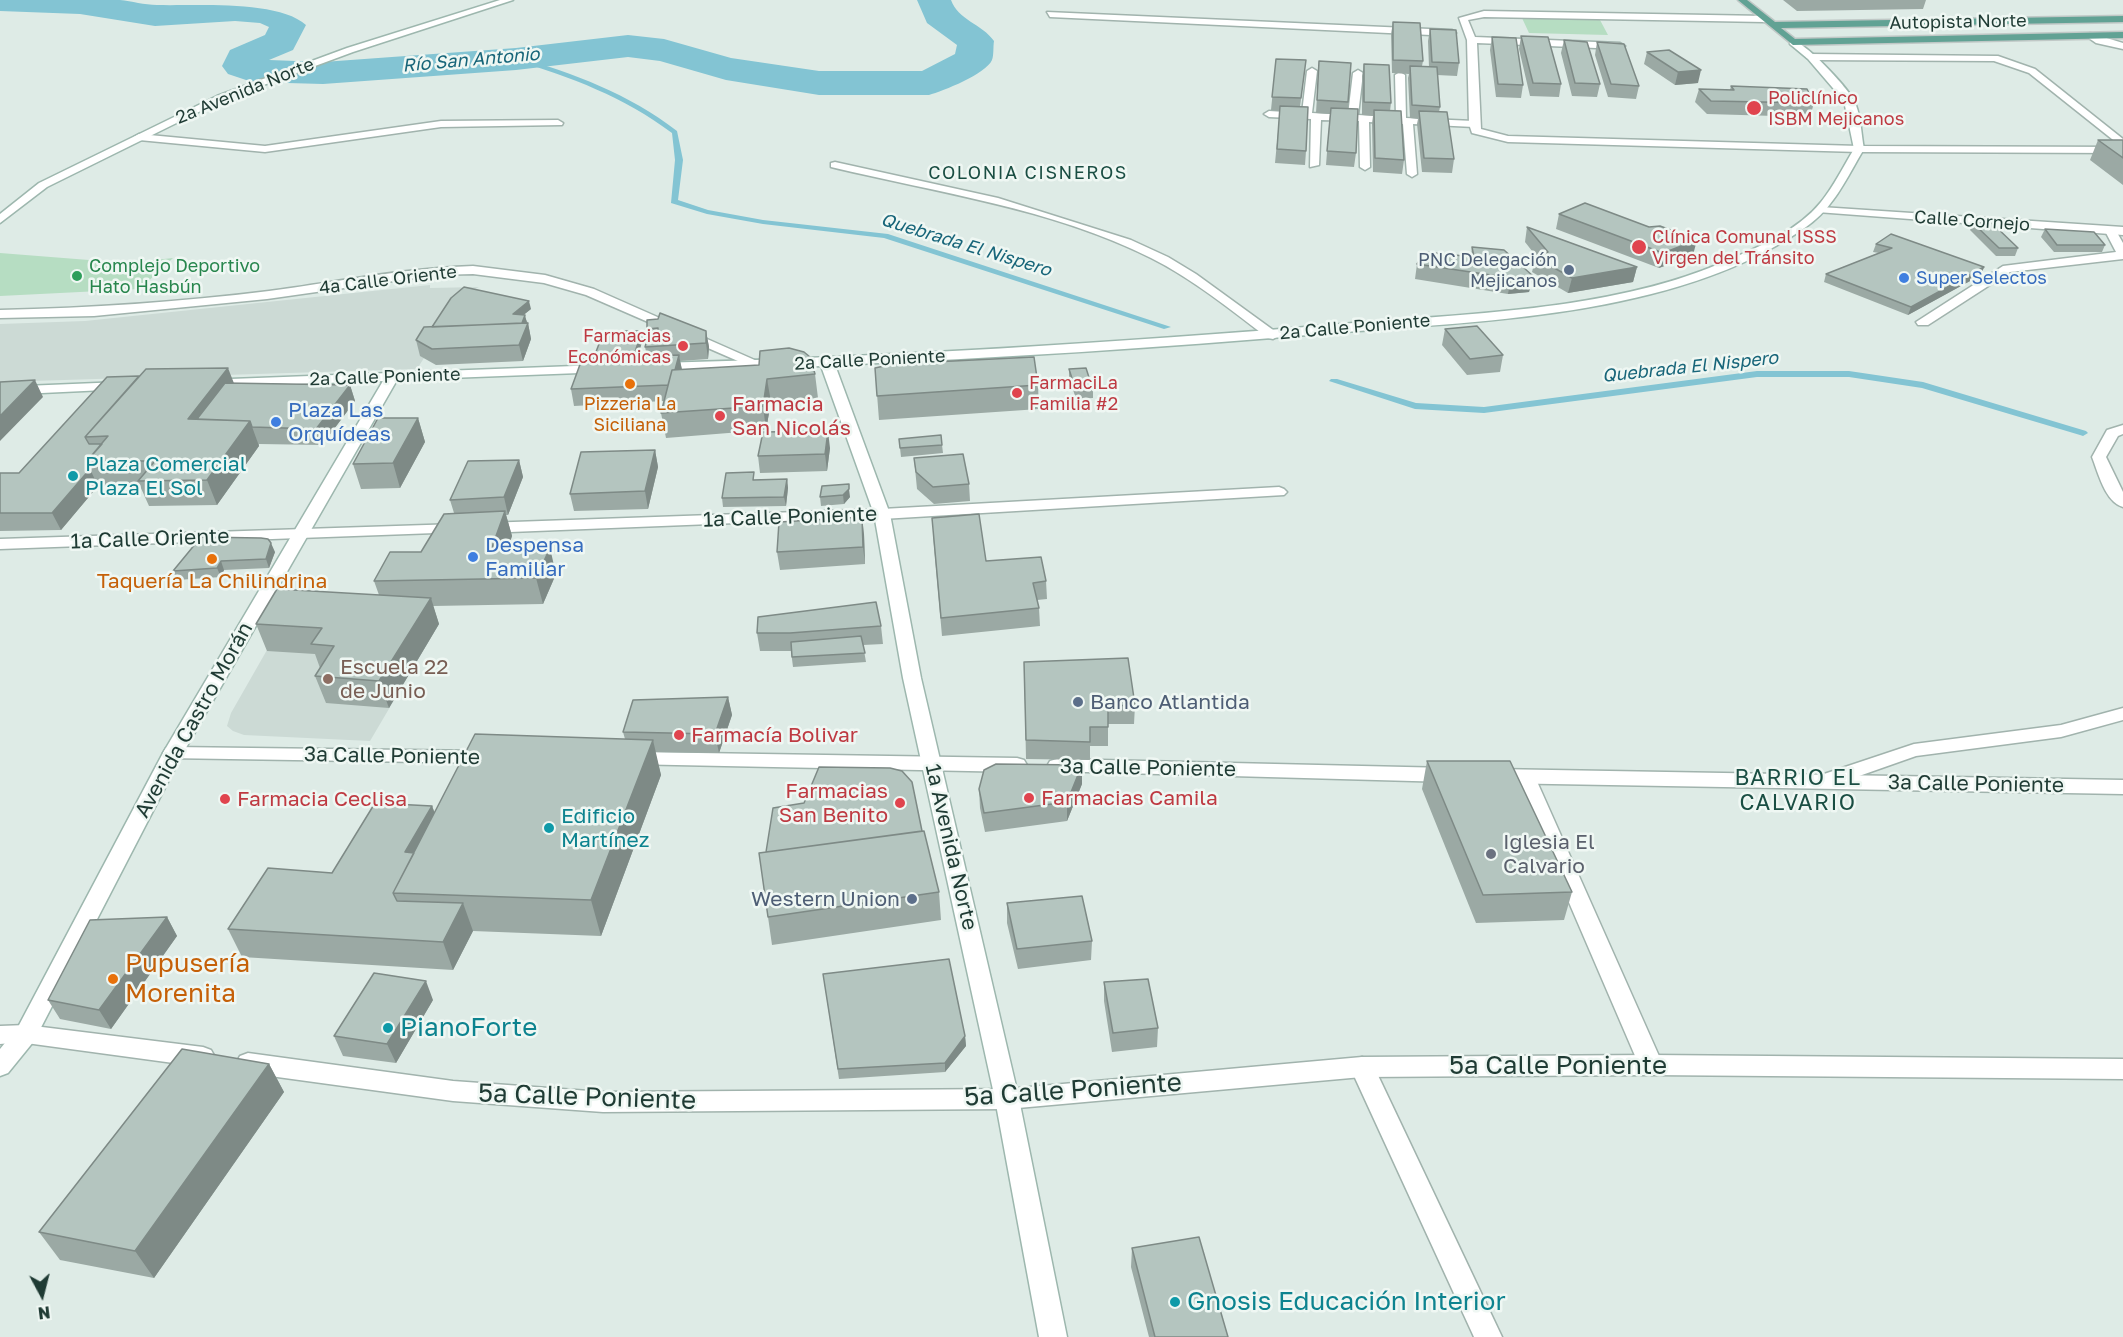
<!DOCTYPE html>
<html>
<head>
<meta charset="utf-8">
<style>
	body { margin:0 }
	#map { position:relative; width:2123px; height:1337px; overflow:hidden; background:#deebe6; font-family:"Golos Text",sans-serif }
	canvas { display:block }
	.north { position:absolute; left:12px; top:1265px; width:60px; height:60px; -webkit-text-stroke:4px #eff7f3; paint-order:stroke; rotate:173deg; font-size:16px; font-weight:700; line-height:24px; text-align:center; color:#1f3b34 }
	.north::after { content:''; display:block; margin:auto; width:21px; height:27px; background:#1f3b34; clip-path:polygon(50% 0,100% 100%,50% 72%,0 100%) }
</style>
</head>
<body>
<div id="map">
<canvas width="2123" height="1337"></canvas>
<div class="north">N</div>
</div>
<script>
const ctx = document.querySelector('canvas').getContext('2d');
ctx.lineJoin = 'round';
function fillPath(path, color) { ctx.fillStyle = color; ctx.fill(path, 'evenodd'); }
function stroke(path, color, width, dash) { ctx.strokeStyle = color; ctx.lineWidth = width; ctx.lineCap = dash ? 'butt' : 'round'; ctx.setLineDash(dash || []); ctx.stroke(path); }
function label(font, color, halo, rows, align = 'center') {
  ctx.font = font + ' "Golos Text",sans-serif'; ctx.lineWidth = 5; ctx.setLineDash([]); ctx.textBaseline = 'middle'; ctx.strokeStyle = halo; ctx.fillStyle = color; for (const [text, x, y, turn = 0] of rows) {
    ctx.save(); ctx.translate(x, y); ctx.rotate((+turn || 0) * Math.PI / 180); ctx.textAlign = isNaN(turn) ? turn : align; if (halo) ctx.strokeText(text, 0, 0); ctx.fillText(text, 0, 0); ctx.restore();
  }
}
const built = new Path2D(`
	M430 285V288L479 287 466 294 421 356 424 358 417 369 0 382V324L85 321Z
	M287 615 439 624 370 741 244 735 233 731 227 726 231 713Z`);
const green = new Path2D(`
	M1522 18 1600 20 1608 35 1529 33Z
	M0 253 127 263 173 258 140 289 0 296Z`);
const stream = new Path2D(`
	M516 57C574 73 629 94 677 131L683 160 678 200 708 210 763 220 888 234 1171 327 1164 329 884 238 763 224 707 214 671 203 675 160 672 133C624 97 571 77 514 60Z
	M1757 371H1849L1923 382 2086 431 2088 433 2083 436 2080 435 1922 388 1849 377H1757L1484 413 1415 409 1329 381 1331 379H1337L1416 403 1484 407Z`);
const river = new Path2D(`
	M0 0C40 0 81 0 120 0 132 1 144 5 157 5 199 6 278 0 306 25L293 50 269 60 323 62 516 48 628 35 664 39 731 58 819 71H922L955 54 957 45 927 23 917 0H951C958 20 982 24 994 41 993 47 994 55 992 60 986 74 943 91 929 95H819L726 80 660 61 628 57 516 70 323 84 252 82 228 74 222 66 230 50 265 35 269 27 260 23 235 21 155 26 80 14 0 11Z`);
const pedestrian = new Path2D(`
	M1312 68 1317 71 1312 113 1348 115 1353 73 1358 70 1363 73 1358 115 1396 117 1395 75 1400 72 1405 75 1406 118 1474 121 1479 124 1474 127 1413 124 1417 174 1412 177 1407 174 1403 124 1369 122 1370 167 1365 170 1360 167 1359 121 1321 120 1319 165 1310 167 1311 119 1269 117 1264 114 1269 111 1302 113 1307 71Z
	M2111 227 2115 229 2123 243V259L2010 272 1928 325H1918L1916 322 2003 266 2116 252 2105 231Z`);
const minor = new Path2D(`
	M1484 11 1765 16 1769 19 1765 22 1484 17 1468 20 1475 37 1620 43 1625 46 1620 49 1477 43 1481 129 1508 136 1859 146 2122 147 2029 73 1994 61 1811 60 1806 57 1811 54 1998 56 2035 69 2123 139V153L1859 152 1508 142 1472 133 1469 124 1467 40 1459 18Z
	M1047 12 1452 30 1456 33 1452 36 1050 17Z
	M2090 33 2123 43V49L2096 43 2086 36Z
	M558 120 563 123 562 125 441 127 265 152 139 140 134 137 139 134 265 146 441 121Z
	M835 162 998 198 1131 240 1168 257 1196 274 1280 335 1273 339 1268 338C1231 310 1193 279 1151 258 1051 208 939 193 831 167V163Z
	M1821 207 2123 227V235L1817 212V208Z
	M473 266 545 275 594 289 766 365 764 368H754L586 295 544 283 473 274 436 275 267 299 94 316 0 318V310C90 308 180 302 269 291 337 282 404 268 473 266Z
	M2123 425V434L2118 436 2106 457 2123 492V507C2105 502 2098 472 2092 457L2107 430Z
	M1279 487 1284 489 1287 492 1284 495 882 519 874 514 882 509Z
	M2123 708V720L2061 737 1916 756 1825 788 1818 786 1815 781 1818 776 1914 744 2061 725Z
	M1525 770 1532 772 1535 777 1663 1065 1659 1072 1651 1075 1643 1072 1639 1065 1515 777 1518 772Z
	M26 1025 34 1027 38 1034 34 1041 0 1044V1026Z
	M1362 1057 1370 1060 1374 1067 1502 1337H1474L1350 1067 1354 1060Z`);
const tertiary = new Path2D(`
	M882 509 888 511 890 514 888 517 485 533 477 528 485 523Z
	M457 524 463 526 465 529 463 532 0 549V539Z
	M173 747 486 751 493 752 496 757 493 762 486 763 166 758 163 753 166 748Z
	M634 752 1017 758 1024 760 1027 765 1024 770 1017 772 627 764 624 759 627 754Z
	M1057 759 1449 768 1456 770 1459 775 1456 780 1449 782 1050 771 1047 766 1050 761Z
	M1495 769 2123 780V794L1495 783 1488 781 1485 776 1488 771Z
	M26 1025 203 1047 211 1050 215 1057 211 1064 203 1067 26 1043 18 1041 14 1034 18 1027Z
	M248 1053 453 1081 603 1092 1007 1089 1362 1057 1651 1055 2123 1059V1079L1651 1075 1362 1077 1007 1109 603 1112 453 1101 248 1073 240 1070 236 1063 240 1056Z`);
const secondary = new Path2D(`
	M500 0H513L353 52 223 100 47 187 0 223V214L39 183 217 96 347 48Z
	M1790 40C1803 39 1846 86 1853 99 1861 112 1861 134 1864 149 1847 177 1834 208 1806 227 1676 319 1474 321 1320 334 1159 348 997 358 835 365L890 514 921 678 1019 1099 1067 1337H1039L995 1099 903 678 874 514 821 366 658 371 651 367 658 363C886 357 1114 343 1342 324 1462 314 1608 311 1719 264 1754 249 1797 232 1821 202 1834 186 1843 167 1854 149L1844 101 1808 59 1790 44Z
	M601 365 606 366V372L397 380 183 753 34 1041 8 1073 0 1076V1049L18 1027 163 753 383 381 209 387 202 383 204 380Z
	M121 382 126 383V389L0 395V387Z`);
const primary = new Path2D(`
	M1738 0H1747L1775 22 2123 16V22L1781 28 1795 39 2123 32V38L1793 45Z`);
const wall = new Path2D(`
	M1783 0H1926L1923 9 1797 11Z
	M1393 22 1423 61 1422 66 1429 67 1428 41 1430 29 1459 63 1457 76 1437 75 1440 107 1439 112 1454 159 1452 173 1422 172 1417 124 1418 119 1410 118 1408 78 1409 74 1392 73 1391 34Z
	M1521 36 1561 84 1559 97 1530 96 1519 49Z
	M1492 37 1523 85 1521 98 1496 97 1490 50Z
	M1564 40 1600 84 1597 97 1572 96 1561 53Z
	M1597 42 1639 86 1636 99 1608 97 1595 55Z
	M1647 52 1698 83 1675 85 1644 64Z
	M1276 59 1306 60 1300 107 1306 151 1305 165 1275 163 1280 111 1271 110Z
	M1319 61 1351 63 1348 109 1356 153 1354 167 1326 165 1330 114 1316 113Z
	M1364 64 1391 103 1390 111 1404 160 1402 174 1373 172 1372 123 1373 116 1362 115V76Z
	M1731 86 1814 103 1810 117 1707 114 1695 102 1699 89 1730 90Z
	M2098 140H2123V185L2090 160Z
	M1559 214 1693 255 1659 268 1556 229Z
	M1973 223 2018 248 2015 256H1996L1970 230Z
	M1527 227 1637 267 1633 282 1568 293 1532 272 1536 256 1525 242Z
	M2045 229 2105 245 2102 252H2054L2041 237Z
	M1876 244 1984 267 1981 275 1908 315 1824 282 1826 274 1879 253 1873 252Z
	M1472 247 1533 276 1529 292 1508 294 1415 279 1417 264 1471 257Z
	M531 309 523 315 528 323 531 339 523 361 436 365 420 356 416 340 432 327Z
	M647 320 706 331 709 347 708 359 680 361 682 369 815 374 818 398 771 402 766 430 666 438 661 413 664 401 574 406 571 389 594 358V357L642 331 643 339 638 356H647L645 347 649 337 647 329Z
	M1445 329 1503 355 1500 372 1467 375 1442 345Z
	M875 368 1038 385 1039 409 879 420Z
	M1069 369 1093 390V398L1076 399 1069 377Z
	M139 376 234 383 350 385 355 401 322 445 259 444V446L217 505 149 506 140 486H98L61 530 0 531V473H19Z
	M418 418 425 442 400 488 361 489 353 464Z
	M899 439 942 445 943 453 901 457Z
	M830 448 827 471 760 473 758 456Z
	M655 450 658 467 648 509 574 511 570 494Z
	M914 458 969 484 970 501 934 504 917 489Z
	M519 460 523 477 508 515H506L512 536 508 549 556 574 543 604 433 606 439 624 389 708 326 703 315 676 320 668 315 654 267 651 256 624 379 595 374 581 421 552 454 513 450 500Z
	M787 479 788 488 786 506 723 507 722 498 755 480Z
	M822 486 850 497 844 504 821 506 820 497Z
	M864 534 865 564 780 570 777 552Z
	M933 535 986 561 1046 581 1047 599 1037 600 1039 608 1040 626 942 636Z
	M201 537 275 552 269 568 224 570 221 577 177 580 173 571Z
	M881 626 883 644 863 645 866 662 793 667 791 651H760L757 633Z
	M1024 662 1135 705 1134 724H1108V746H1090V760L1026 759Z
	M728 697 732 715 719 753 655 752 661 775 601 936 473 931 453 970 242 957 228 929 332 873 432 806 435 813 625 739 623 732Z
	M1427 761 1572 892 1564 920 1476 923 1422 789Z
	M1082 765V784L1067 821 985 832 980 808 979 789Z
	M922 831 939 892 941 920 772 945 768 917Z
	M1007 903 1092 941 1091 960 1018 969 1007 923Z
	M167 917 177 936 111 1029 60 1019 48 1000Z
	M823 974 965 1036 966 1046 945 1072 839 1079Z
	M1104 982 1158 1028 1157 1047 1112 1052 1104 1001Z
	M433 1000 396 1063 343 1056 334 1036Z
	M269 1064 284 1092 154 1278 60 1260 39 1232Z
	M1132 1248 1228 1337H1149L1131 1267Z`);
const shadedWall = new Path2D(`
	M1701 70 1698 83 1675 85 1678 72Z
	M1697 240 1693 255 1659 268 1663 253Z
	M1637 267 1633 282 1568 293 1572 278Z
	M1984 267 1981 275 1908 315 1911 307Z
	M1533 276 1529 292 1508 294 1511 278Z
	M529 301 531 309 515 322 513 314Z
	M525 315 527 323 519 331Z
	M528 323 531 339 523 361 519 345Z
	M642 331 643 339 635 363 634 355Z
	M706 331 709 347 708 359 706 343Z
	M679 355 682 371 672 385Z
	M228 368 237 391 191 426 188 419Z
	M767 379 771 402 766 430 763 406Z
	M35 380 43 397 0 441V416Z
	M350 385 355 401 322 445 316 429Z
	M418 418 425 442 400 488 393 463Z
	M250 421 259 446 217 505 207 480Z
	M828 431 830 448 827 471 825 454Z
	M655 450 658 467 648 509 645 491Z
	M519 460 523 477 508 515 504 497Z
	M90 469 98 486 61 530 52 513Z
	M787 479 788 488 786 506 784 497Z
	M849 489 850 497 844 504 843 495Z
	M505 511 512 536 498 575 491 550Z
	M862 517 864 534 865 564 863 547Z
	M271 543 275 552 269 568 266 559Z
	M550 548 556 574 543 604 536 578Z
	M221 561 224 570 221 577 217 568Z
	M431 598 439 624 389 708 379 681Z
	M728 697 732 715 719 753 715 734Z
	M653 740 661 775 601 936 591 900Z
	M1082 765V784L1067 821V802Z
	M432 806 442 834 431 881 405 852Z
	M463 903 473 931 453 970 443 942Z
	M167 917 177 936 111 1029 99 1010Z
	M426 981 433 1000 396 1063 387 1044Z
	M965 1036 966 1046 945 1072V1063Z
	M269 1064 284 1092 154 1278 135 1251Z`);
const building = new Path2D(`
	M1393 22 1420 23 1423 61 1393 60Z
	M1430 29 1456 30 1459 63 1432 62Z
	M1521 36 1548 37 1561 84 1533 83Z
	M1492 37 1516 38 1523 85 1498 84Z
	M1564 40 1587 42 1600 84 1575 83Z
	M1597 42 1624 44 1639 86 1611 84Z
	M1669 50 1701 70 1678 72 1647 52Z
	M1276 59 1306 60 1301 98 1272 97Z
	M1319 61 1351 63 1348 102 1317 100Z
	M1364 64 1389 65 1391 103 1364 102Z
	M1410 66 1437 67 1440 107 1412 105Z
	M1731 86 1807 89 1814 103 1711 101 1699 89 1734 90Z
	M1280 106 1308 107 1306 151 1277 149Z
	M1331 108 1358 109 1356 153 1327 151Z
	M1374 110 1401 111 1404 160 1375 158Z
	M1419 111 1447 112 1454 159 1424 158Z
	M2098 140H2123V158Z
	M1585 203 1649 227 1660 226 1697 240 1663 253 1559 214Z
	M1973 223H1992L2018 248H1999Z
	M1527 227 1637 267 1572 278 1535 257 1548 252Z
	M2045 229 2094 232 2105 245H2057Z
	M1891 234 1984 267 1911 307 1826 274 1892 248 1876 244Z
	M1472 247 1504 250 1533 276 1511 278 1417 264 1425 252 1474 257Z
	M464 287 529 301 513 314 525 315 522 323 432 327 451 298Z
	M660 313 706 331V343L645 347 648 337 658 336V328L647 329V320L658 319Z
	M528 323 519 345 432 349 416 340 424 327Z
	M1477 326 1503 355 1470 359 1445 329Z
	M604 331H642L634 355 594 357Z
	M789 348 804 352 810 357 815 374 767 379 763 406 661 413 672 370 759 365 760 351Z
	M679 355 675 370H672L668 385 571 389 582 359Z
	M1034 357 1038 385 877 396 875 368 893 364Z
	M228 368 188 419 250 421 207 480 138 481 155 461H87L108 436 85 437 146 369Z
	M1086 368 1093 390 1076 391 1069 369Z
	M139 376 85 437 89 444H102L87 461 90 469 52 513H0V473H19L107 377Z
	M35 380 0 416V382Z
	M225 383 350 385 316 429 252 427 250 421 197 419Z
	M378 418H418L393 463 353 464Z
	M828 431 825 454 758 456 763 432Z
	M941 435 942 445 900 448 899 439Z
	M655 450 645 491 570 494 581 452Z
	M963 454 969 484 933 487 916 472 914 458Z
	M519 460 504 497 450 500 468 461Z
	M754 472 753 480 787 479 784 497 722 498 726 473Z
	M849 484V489L843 495 820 497 822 486Z
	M505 511 491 550 550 548 536 578 374 581 390 552H421L444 514Z
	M979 514 986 561 1041 557 1046 581 1033 583 1039 608 941 618 932 518Z
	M862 517 863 547 777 552 779 522Z
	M201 537 261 538 268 539 271 543 266 559 221 561 217 568 173 571Z
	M277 589 431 598 379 681 315 676 334 646 311 644 322 628 256 624Z
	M876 602 881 626 790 633H757L758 617Z
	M861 636 865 653 792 657 791 642Z
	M1128 658 1135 705 1108 706V727H1090V742L1026 740 1024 662Z
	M728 697 715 734 623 732 633 700Z
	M475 734 653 740 591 900 393 893Z
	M1427 761H1510L1572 892 1483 895Z
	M996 764 1082 765 1067 802 984 813 979 789 984 770Z
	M819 767 890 768 902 771 912 782 922 831 766 852 773 808 804 803Z
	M375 803 432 806 405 852 414 853 393 893 397 901 463 903 443 942 228 929 268 868 332 873Z
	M924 831 939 892 768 917 759 853Z
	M1082 896 1092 941 1017 949 1007 903Z
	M167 917 99 1010 48 1000 90 920Z
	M949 959 965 1036 945 1063 838 1069 823 974Z
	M374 973 426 981 387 1044 334 1036Z
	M1148 979 1158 1028 1113 1033 1104 982Z
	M182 1049 269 1064 135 1251 39 1232Z
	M1199 1237 1228 1337H1155L1132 1248Z`);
const markers = [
	[1754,108,8,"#e0444e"],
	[1639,247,8,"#e0444e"],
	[1569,270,6,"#5c6f8a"],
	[77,276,6,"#2e9e5b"],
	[1904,278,6,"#3f7fe0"],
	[683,346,6,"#e0444e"],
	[630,384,6,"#e8710a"],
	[1017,393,6,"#e0444e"],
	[720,416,6,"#e0444e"],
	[276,422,6,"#3f7fe0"],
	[73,476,6,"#0f9aa8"],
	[473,557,6,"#3f7fe0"],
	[212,559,6,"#e8710a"],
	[328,679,6,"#8d6e63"],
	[1078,702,6,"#5c6f8a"],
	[679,735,6,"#e0444e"],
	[1029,798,6,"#e0444e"],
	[225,799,6,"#e0444e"],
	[900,803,6,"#e0444e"],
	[549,828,6,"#0f9aa8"],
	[1491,854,6,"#6b7280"],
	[912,899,6,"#5c6f8a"],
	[113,979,6,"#e8710a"],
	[388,1028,6,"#0f9aa8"],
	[1175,1302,6,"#0f9aa8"]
];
const farStreetnames = [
	["Autopista Norte",1958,22,-1],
	["2a Avenida Norte",245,91,-22],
	["Calle Cornejo",1972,221,4],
	["4a Calle Oriente",388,280,-7],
	["2a Calle Poniente",1355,327,-5],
	["2a Calle Poniente",870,360,-3],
	["2a Calle Poniente",385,377,-2]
];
const farWaternames = [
	["Río San Antonio",471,60,-5],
	["Quebrada El Nispero",966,245,17],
	["Quebrada El Nispero",1690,367,-6]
];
const farHealthnames = [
	["Policlínico",1768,98],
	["ISBM Mejicanos",1768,119],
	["Clínica Comunal ISSS",1652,237],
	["Virgen del Tránsito",1652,258],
	["Farmacias",671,336,"right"],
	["Económicas",671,357,"right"],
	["FarmaciLa",1029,383],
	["Familia #2",1029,404]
];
const farNeighbourhoodnames = [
	["COLONIA CISNEROS",1028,173]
];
const farServicenames = [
	["PNC Delegación",1557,260],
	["Mejicanos",1557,281]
];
const farLeisurenames = [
	["Complejo Deportivo",89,266],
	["Hato Hasbún",89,287]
];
const farShopnames = [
	["Super Selectos",1916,278]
];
const farFoodnames = [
	["Pizzeria La",630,404],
	["Siciliana",630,425]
];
const healthNames = [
	["Farmacia",732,404],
	["San Nicolás",732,428],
	["Farmacía Bolivar",691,735],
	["Farmacias",888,791,"right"],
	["San Benito",888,815,"right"],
	["Farmacias Camila",1041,798],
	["Farmacia Ceclisa",237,799]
];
const shopNames = [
	["Plaza Las",288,410],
	["Orquídeas",288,434],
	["Despensa",485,545],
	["Familiar",485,569]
];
const cultureNames = [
	["Plaza Comercial",85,464],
	["Plaza El Sol",85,488],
	["Edificio",561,816],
	["Martínez",561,840]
];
const streetNames = [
	["1a Calle Poniente",790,517,-2],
	["1a Calle Oriente",150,539,-2],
	["Avenida Castro Morán",194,720,-61],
	["3a Calle Poniente",392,756,1],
	["3a Calle Poniente",1148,768,1],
	["3a Calle Poniente",1976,784,1],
	["1a Avenida Norte",951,847,77]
];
const foodNames = [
	["Taquería La Chilindrina",212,581]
];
const educationNames = [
	["Escuela 22",340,667],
	["de Junio",340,691]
];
const serviceNames = [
	["Banco Atlantida",1090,702],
	["Western Union",900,899,"right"]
];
const worshipNames = [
	["Iglesia El",1503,842],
	["Calvario",1503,866]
];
const neighbourhoodNames = [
	["BARRIO EL",1798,778],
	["CALVARIO",1798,803]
];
const nearFoodnames = [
	["Pupusería",125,964],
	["Morenita",125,994]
];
const nearCulturenames = [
	["PianoForte",400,1028],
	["Gnosis Educación Interior",1187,1302]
];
const nearStreetnames = [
	["5a Calle Poniente",1558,1066],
	["5a Calle Poniente",1073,1090,-4],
	["5a Calle Poniente",587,1097,2]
];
fillPath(built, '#ccdad5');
fillPath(green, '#b6ddc2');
fillPath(stream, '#83c4d3');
fillPath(river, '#83c4d3');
stroke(pedestrian, '#a1b3ad', 3);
stroke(minor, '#a1b3ad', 3);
stroke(tertiary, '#a1b3ad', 3);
stroke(secondary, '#9db7ae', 3);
stroke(primary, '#c0c8c6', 3);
fillPath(pedestrian, '#fff');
fillPath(minor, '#fff');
fillPath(tertiary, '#fff');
fillPath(secondary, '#fff');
fillPath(primary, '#61a294');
fillPath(wall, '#9ba9a4');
fillPath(shadedWall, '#7e8a86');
fillPath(building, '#b4c5bf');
stroke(building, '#7e8a86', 1.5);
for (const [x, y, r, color] of markers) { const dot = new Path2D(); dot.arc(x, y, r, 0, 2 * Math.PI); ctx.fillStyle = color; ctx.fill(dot); stroke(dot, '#eff7f3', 2); }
label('18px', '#1f3b34', '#eff7f3', farStreetnames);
label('italic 18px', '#176579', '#eff7f3', farWaternames);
label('18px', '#be3a42', '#eff7f3', farHealthnames, 'left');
ctx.letterSpacing = '1.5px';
label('18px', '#1a4e43', '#eff7f3', farNeighbourhoodnames);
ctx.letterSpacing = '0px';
label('18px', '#4e5e75', '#eff7f3', farServicenames, 'right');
label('18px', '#27864d', '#eff7f3', farLeisurenames, 'left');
label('18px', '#366cbe', '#eff7f3', farShopnames, 'left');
label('18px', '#c56008', '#eff7f3', farFoodnames);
label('21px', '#be3a42', '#eff7f3', healthNames, 'left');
label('21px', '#366cbe', '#eff7f3', shopNames, 'left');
label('21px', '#0d838f', '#eff7f3', cultureNames, 'left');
label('21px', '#1f3b34', '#eff7f3', streetNames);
label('21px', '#c56008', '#eff7f3', foodNames);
label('21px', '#785e54', '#eff7f3', educationNames, 'left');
label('21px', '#4e5e75', '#eff7f3', serviceNames, 'left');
label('21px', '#5b616d', '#eff7f3', worshipNames, 'left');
ctx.letterSpacing = '1.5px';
label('22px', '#1a4e43', '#eff7f3', neighbourhoodNames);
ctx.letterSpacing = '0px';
label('26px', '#c56008', '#eff7f3', nearFoodnames, 'left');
label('26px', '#0d838f', '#eff7f3', nearCulturenames, 'left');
label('26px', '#1f3b34', '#eff7f3', nearStreetnames);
</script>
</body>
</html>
